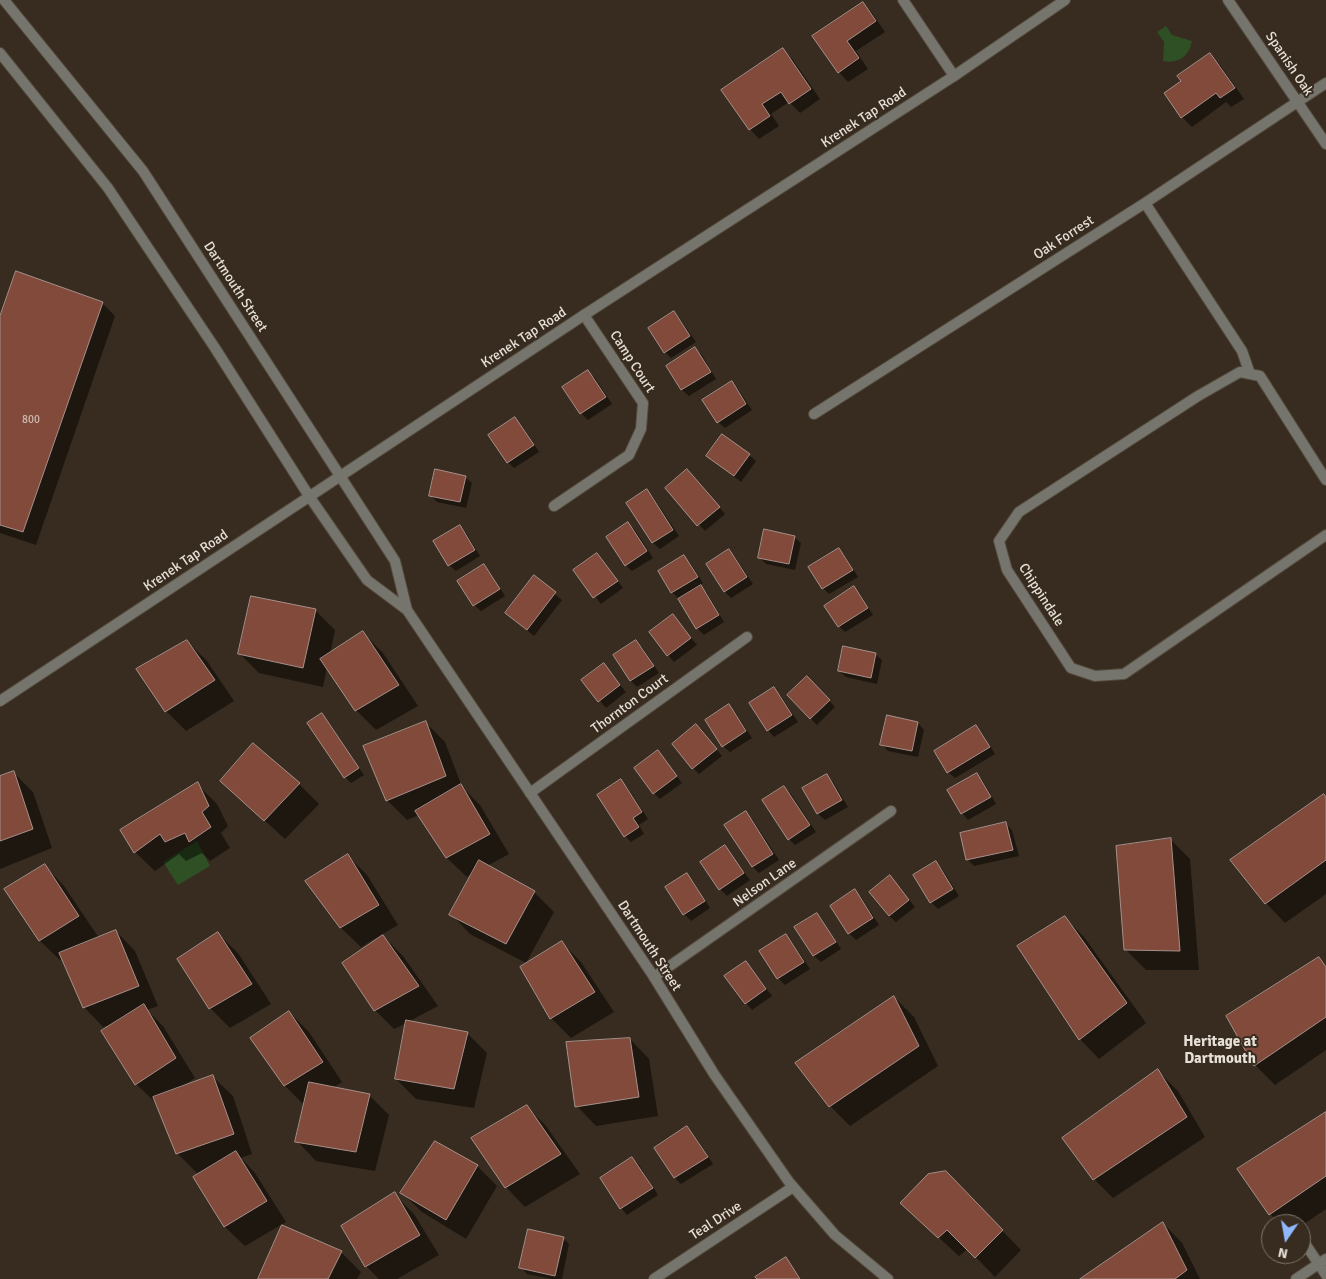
<!DOCTYPE html>
<html>
<head>
<meta charset="utf-8">
<style>
	body { margin:0 }
	#map { position:relative; width:1326px; height:1279px; overflow:hidden; background:#372c1f; font-family:Signika,sans-serif }
	canvas { display:block }
	.north { position:absolute; left:1261px; top:1214px; width:50px; height:50px; box-sizing:border-box; background:#372c1f; border:1px solid #7d7469; border-radius:50%; rotate:192deg; font-size:14px; font-weight:700; line-height:20px; text-align:center; color:#e7e0d7 }
	.north::after { content:''; display:block; margin:auto; width:18px; height:22px; background:#90b8fd; clip-path:polygon(50% 0,100% 100%,50% 72%,0 100%) }
</style>
</head>
<body>
<div id="map">
<canvas width="1326" height="1279"></canvas>
<div class="north">N</div>
</div>
<script>
const ctx = document.querySelector('canvas').getContext('2d');
ctx.lineJoin = 'round';
function fillPath(path, color) { ctx.fillStyle = color; ctx.fill(path, 'evenodd'); }
function stroke(path, color, width, dash) { ctx.strokeStyle = color; ctx.lineWidth = width; ctx.lineCap = dash ? 'butt' : 'round'; ctx.setLineDash(dash || []); ctx.stroke(path); }
function label(font, color, halo, rows, align = 'center') {
  ctx.font = font + ' Signika,sans-serif'; ctx.lineWidth = 4; ctx.setLineDash([]); ctx.textBaseline = 'middle'; ctx.strokeStyle = halo; ctx.fillStyle = color; for (const [text, x, y, turn = 0] of rows) {
    ctx.save(); ctx.translate(x, y); ctx.rotate((+turn || 0) * Math.PI / 180); ctx.textAlign = isNaN(turn) ? turn : align; if (halo) ctx.strokeText(text, 0, 0); ctx.fillText(text, 0, 0); ctx.restore();
  }
}
const water = new Path2D(`
	M1166 26 1172 35 1192 41C1189 57 1178 64 1163 61L1164 42 1157 32Z
	M197 841 210 866 178 885 163 862Z`);
const shadow = new Path2D(`
	M862 3 872 13 885 32 856 51 868 69 848 82 839 72 814 36Z
	M783 50 793 60 820 99 800 113 789 102 771 114 779 126 759 139 750 129Z
	M1210 55 1220 65 1244 99 1231 107 1226 102 1192 127 1182 117 1183 82Z
	M102 303 115 316 36 545 0 533V320Z
	M674 312 680 319 696 342 671 358 665 352Z
	M695 349 702 355 716 379 689 396 682 390 667 366Z
	M588 372 595 378 612 404 588 420 581 413 564 387Z
	M732 382 738 389 752 410 725 428 718 422Z
	M515 418 521 425 539 452 514 468 508 462Z
	M749 455 756 461 741 482 708 456Z
	M465 477 472 483 466 508 437 502 430 495Z
	M694 477 725 514 705 531 667 488Z
	M647 491 653 497 679 536 660 549 653 543 628 503Z
	M628 524 635 530 653 558 632 571 625 565Z
	M460 526 466 533 480 556 456 571 449 565Z
	M794 537 801 543 795 570 766 564 759 557Z
	M839 549 845 556 858 577 829 594 823 588Z
	M729 551 735 557 753 584 731 598 725 592 707 565Z
	M597 554 623 588 601 604 575 570Z
	M684 556 690 563 703 583 699 586 707 593 724 622 704 635 697 628 680 600 672 592 659 572Z
	M483 565 490 572 505 596 481 611 474 605Z
	M534 577 562 600 534 636 507 613Z
	M854 588 860 594 873 615 845 632 839 626Z
	M316 611 335 630 330 655 363 633 383 653 418 706 376 730 356 710 327 667 323 687 259 673 239 653Z
	M673 615 697 645 674 662 668 655Z
	M187 641 207 661 234 701 186 731 166 711Z
	M636 642 643 648 659 673 637 687 631 681 615 656Z
	M875 654 882 660 877 684 846 677 839 671Z
	M603 665 626 692 606 708 583 680Z
	M807 677 835 707 817 725 788 695Z
	M774 689 780 695 798 722 774 737 768 730 751 703Z
	M728 706 735 712 752 738 730 752 723 746 706 720Z
	M322 714 328 721 364 775 351 783 345 777Z
	M888 717 918 723 924 730 918 757 888 751 882 744Z
	M425 722 445 742 462 787 480 805 509 854 487 866 534 892 554 912 526 963 470 934 451 914 472 874 467 877 447 858 419 815 407 820 387 800Z
	M976 726 982 733 995 754 955 778 948 772Z
	M703 732 722 756 699 774 693 768Z
	M253 744 299 784 319 804 285 839 221 781Z
	M658 752 682 783 660 799 654 793Z
	M13 772 33 792 52 848 0 869V777Z
	M977 774 983 781 996 804 968 820 962 813Z
	M827 776 833 782 848 807 825 820 818 814 804 788Z
	M621 781 627 787 648 819 639 825 644 834 631 842 625 836Z
	M197 784 217 804 228 826 221 833 230 848 210 861 202 853 186 861 179 854 155 871 135 852Z
	M784 787 791 794 816 832 795 845 789 839Z
	M1326 798V894L1285 923 1266 903Z
	M745 812 752 819 779 860 759 873 753 867Z
	M1006 824 1012 830 1019 856 974 866 968 860 961 834Z
	M1170 839 1190 859 1199 970H1146L1126 950Z
	M725 847 750 880 727 896 720 889 702 863Z
	M347 855 367 875 398 925 361 947 341 928 307 881Z
	M936 863 942 869 959 896 938 909 931 902 915 876Z
	M45 866 64 886 99 938 116 931 135 951 158 1006 147 1010 163 1026 195 1078 183 1086 213 1077 233 1096 252 1154 241 1158 255 1173 286 1222 245 1246 225 1227 195 1177 202 1171 197 1173 177 1153 156 1103 136 1084 115 1023 103 1027 84 1007 63 958 60 960 40 941 6 890Z
	M687 874 693 881 710 908 691 921 684 914Z
	M896 883 915 907 896 922 889 916Z
	M855 891 861 897 879 925 856 940 849 933 832 906Z
	M817 914 823 921 841 949 821 962 814 956 796 928Z
	M1065 918 1084 937 1146 1023 1099 1059 1080 1039Z
	M218 934 238 953 271 1004 230 1028 210 1008Z
	M786 935 792 942 810 969 785 985 778 978 761 951Z
	M383 936 403 956 438 1006 408 1022 467 1033 487 1053 474 1108 416 1099 396 1079 407 1023 394 1029 375 1010Z
	M562 943 581 962 614 1012 571 1038 551 1018 521 967Z
	M1319 959 1326 966V1050L1275 1085 1255 1065 1227 1016Z
	M746 962 772 996 752 1010 746 1003Z
	M894 997 914 1017 938 1066 850 1126 830 1106Z
	M289 1012 309 1032 342 1082 333 1088 369 1095 389 1115 375 1171 316 1161 297 1141 305 1106 285 1086 251 1038Z
	M630 1039 649 1059 658 1116 596 1126 577 1106Z
	M1158 1071 1178 1091 1205 1137 1113 1198 1094 1179Z
	M526 1106 546 1126 580 1174 525 1207 506 1187Z
	M1326 1114V1209L1301 1226V1224H1280L1270 1214Z
	M687 1127 693 1134 713 1164 681 1184 675 1178 655 1148Z
	M632 1158 639 1165 658 1195 627 1215 621 1208Z
	M477 1166 497 1186 466 1239 422 1212 402 1193Z
	M965 1192 1021 1250 995 1277 968 1249 959 1256 901 1203Z
	M394 1194 414 1214 439 1255 397 1279H379L366 1266Z
	M1163 1223 1182 1243 1200 1279H1082Z
	M563 1238 569 1244 562 1279H551L527 1274 521 1267Z
	M341 1252 361 1272 357 1279H261Z
	M786 1259 801 1279H758Z`);
const building = new Path2D(`
	M863 2 876 21 847 41 859 58 838 73 812 36Z
	M783 48 811 89 789 104 781 92 762 104 770 116 749 130 721 90Z
	M1210 53 1235 88 1220 98 1216 93 1181 118 1164 93 1181 81 1177 76Z
	M16 271 103 302 23 532 0 525V316Z
	M674 311 690 336 664 353 648 328Z
	M695 347 711 372 681 390 666 366Z
	M588 370 606 397 580 414 562 387Z
	M732 381 746 404 717 423 702 400Z
	M515 417 534 445 507 463 488 435Z
	M722 434 750 454 734 476 706 456Z
	M435 469 466 476 460 502 429 496Z
	M687 469 720 507 697 526 665 488Z
	M647 489 673 530 652 543 626 503Z
	M628 522 647 551 625 566 606 537Z
	M460 525 475 550 448 566 433 541Z
	M764 529 795 536 789 564 758 558Z
	M839 548 853 570 822 589 808 567Z
	M729 549 747 577 724 592 706 564Z
	M597 553 618 581 593 598 573 570Z
	M684 555 698 577 671 593 658 571Z
	M484 564 500 589 473 606 457 581Z
	M534 575 556 592 527 630 505 613Z
	M701 585 719 615 696 629 678 599Z
	M854 586 868 608 838 627 824 606Z
	M251 596 316 609 303 668 238 654Z
	M673 614 691 638 667 656 649 632Z
	M363 631 399 685 355 711 320 659Z
	M187 640 215 680 165 712 136 669Z
	M636 640 654 666 630 681 613 655Z
	M843 646 876 653 871 678 838 671Z
	M604 663 620 685 598 702 581 680Z
	M807 676 830 700 810 719 787 695Z
	M774 687 792 715 767 731 749 703Z
	M729 704 746 731 722 747 705 720Z
	M322 713 359 768 344 778 307 723Z
	M887 715 918 722 912 751 880 745Z
	M426 721 446 776 386 801 363 746Z
	M696 724 717 749 692 769 672 744Z
	M976 725 990 747 947 773 934 751Z
	M253 743 300 783 264 821 220 781Z
	M658 750 677 776 653 794 634 768Z
	M14 771 33 829 0 841V776Z
	M977 773 991 797 961 814 947 790Z
	M827 774 842 800 817 814 802 788Z
	M621 779 642 812 633 818 639 827 624 837 597 795Z
	M198 782 209 806 202 812 211 827 189 842 185 833 165 842 160 834 134 853 120 830Z
	M461 784 490 834 446 858 415 811Z
	M784 786 810 825 788 840 762 800Z
	M1324 794 1326 797V860L1265 904 1230 860Z
	M746 811 773 854 752 867 724 825Z
	M1006 822 1013 850 966 860 960 833Z
	M1171 838 1180 951 1124 950 1116 846Z
	M725 845 744 873 719 890 700 862Z
	M348 854 379 905 340 928 305 881Z
	M479 860 535 891 506 944 449 915Z
	M936 861 953 889 930 903 913 875Z
	M45 864 79 916 39 941 4 889Z
	M687 873 705 901 683 915 665 887Z
	M890 875 909 900 889 916 869 892Z
	M855 889 873 918 848 934 830 906Z
	M817 913 836 942 813 956 794 927Z
	M1065 916 1127 1003 1079 1040 1017 946Z
	M116 930 139 986 83 1008 59 953Z
	M218 932 252 984 209 1009 177 959Z
	M786 934 804 962 777 979 759 951Z
	M383 935 419 986 374 1011 342 963Z
	M562 941 595 992 550 1019 520 967Z
	M1319 957 1326 967V1017L1254 1066 1226 1016Z
	M746 961 766 989 745 1004 724 976Z
	M894 996 919 1046 829 1107 795 1063Z
	M144 1004 176 1058 135 1085 101 1031Z
	M289 1011 323 1062 284 1086 250 1038Z
	M406 1020 468 1032 454 1089 395 1079Z
	M630 1038 639 1097 575 1107 566 1042Z
	M1158 1069 1187 1117 1093 1180 1062 1138Z
	M213 1075 234 1134 176 1154 153 1097Z
	M309 1082 370 1094 356 1152 295 1142Z
	M527 1105 561 1154 505 1188 471 1138Z
	M1326 1112V1176L1269 1215 1237 1169Z
	M687 1126 708 1157 674 1178 654 1148Z
	M435 1141 478 1165 446 1220 400 1193Z
	M236 1151 267 1201 224 1227 193 1177Z
	M632 1157 653 1188 620 1209 600 1178Z
	M946 1171 1003 1230 975 1258 947 1230 938 1238 900 1203 928 1174Z
	M395 1192 420 1235 365 1267 341 1226Z
	M1163 1222 1187 1270 1175 1279H1080Z
	M282 1225 342 1251 328 1279H258Z
	M528 1229 564 1237 555 1276 519 1268Z
	M786 1257 800 1279H757L755 1277Z`);
const service = new Path2D(`
	M1304 1242 1326 1275
	M1296 1279 1326 1259`);
const minor = new Path2D(`
	M903 0 954 76
	M1228 0 1326 144
	M1145 203 1242 351 1250 374
	M814 414 1145 203 1326 83
	M1326 480 1260 376 1240 372 1198 396 1019 512 999 541 1007 570 1071 668 1095 676 1124 674 1326 535
	M554 506 629 455 641 429 643 403 584 315
	M530 793 747 637
	M654 977 891 811
	M654 1279 793 1187`);
const tertiary = new Path2D(`
	M4 0 143 171 395 561 407 610
	M0 53 108 188 215 348 309 496 367 580 407 610 654 977 714 1074 789 1182 835 1235 888 1279
	M0 701 584 315 954 76 1065 0`);
const numberNames = [
	["800",31,420]
];
const streetNames = [
	["Spanish Oak",1289,64,56],
	["Krenek Tap Road",864,118,-33],
	["Oak Forrest",1064,238,-33],
	["Dartmouth Street",235,287,57],
	["Krenek Tap Road",524,338,-33],
	["Camp Court",632,362,57],
	["Krenek Tap Road",186,561,-34],
	["Chippindale",1041,595,57],
	["Thornton Court",630,704,-36],
	["Nelson Lane",765,883,-35],
	["Dartmouth Street",649,946,57],
	["Teal Drive",716,1221,-33]
];
const neighbourhoodNames = [
	["Heritage at",1220,1042],
	["Dartmouth",1220,1059]
];
fillPath(water, '#2f5024');
fillPath(shadow, '#0007');
fillPath(building, '#824a3b');
stroke(building, '#a6908a', 1);
stroke(service, '#53493c', 12);
stroke(minor, '#53493c', 12);
stroke(tertiary, '#53493c', 12);
stroke(service, '#75756d', 10);
stroke(minor, '#75756d', 10);
stroke(tertiary, '#75756d', 10);
label('11px', '#cebab0', null, numberNames);
label('14px', '#e7e0d7', '#372c1f', streetNames);
label('bold 15px', '#e7e0d7', '#372c1f', neighbourhoodNames);
</script>
</body>
</html>
